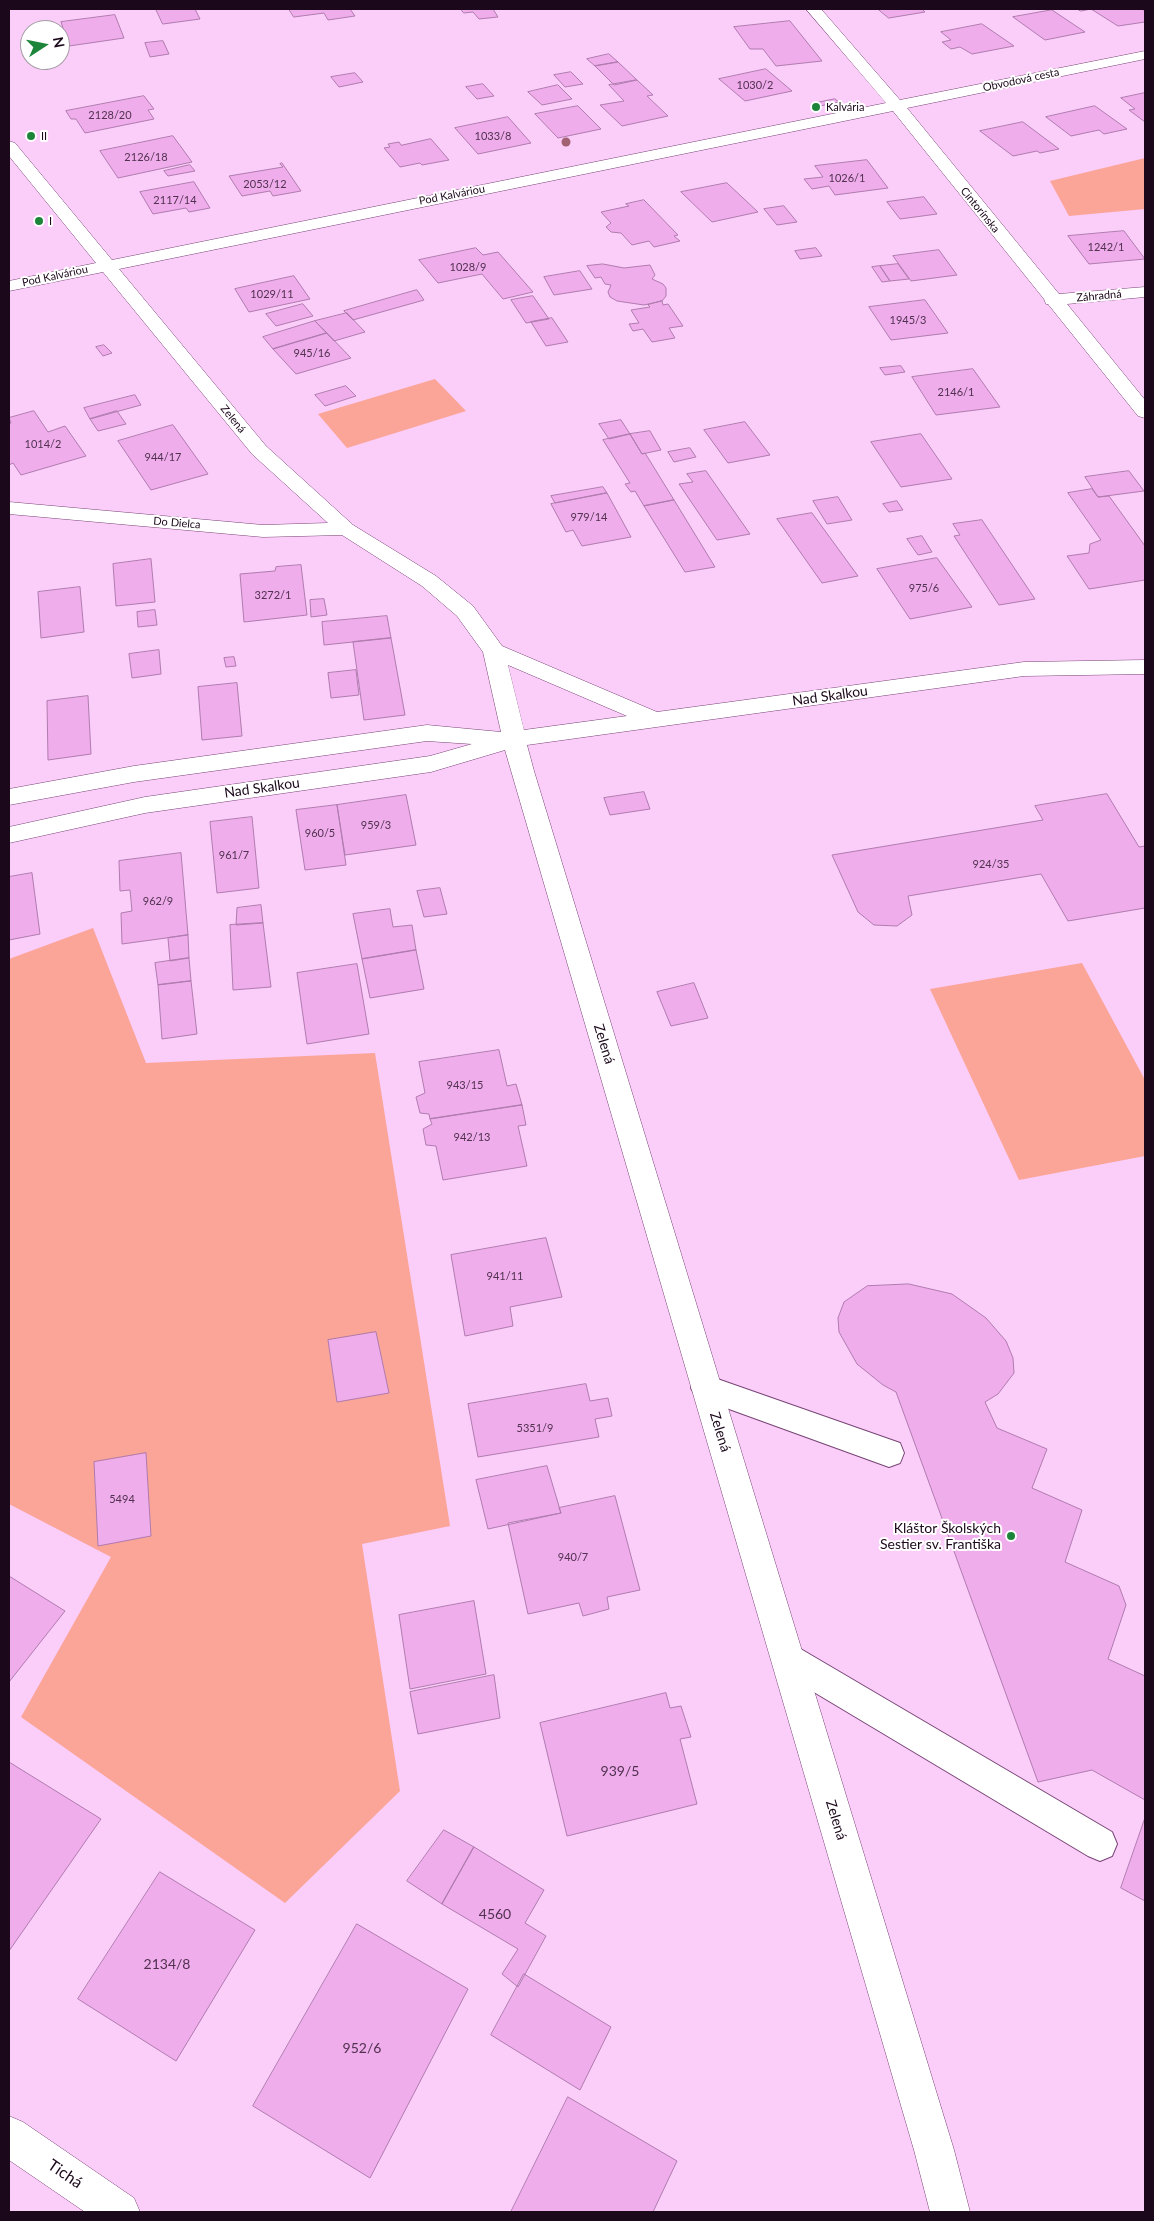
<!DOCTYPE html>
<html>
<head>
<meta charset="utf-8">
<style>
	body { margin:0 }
	#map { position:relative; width:1154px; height:2221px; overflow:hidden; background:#fbcdf9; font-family:Lato,sans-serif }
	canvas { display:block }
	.frame { position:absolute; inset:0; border:10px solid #1c081b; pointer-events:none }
	.north { position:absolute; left:20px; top:20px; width:50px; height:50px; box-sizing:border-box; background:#fff; border:1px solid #a49ca4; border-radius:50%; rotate:79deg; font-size:14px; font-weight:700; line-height:20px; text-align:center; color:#1c081b }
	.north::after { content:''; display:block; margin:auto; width:18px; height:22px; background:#1d853a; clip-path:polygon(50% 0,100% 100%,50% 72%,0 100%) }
</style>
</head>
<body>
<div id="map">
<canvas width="1154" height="2221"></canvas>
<div class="frame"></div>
<div class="north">N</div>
</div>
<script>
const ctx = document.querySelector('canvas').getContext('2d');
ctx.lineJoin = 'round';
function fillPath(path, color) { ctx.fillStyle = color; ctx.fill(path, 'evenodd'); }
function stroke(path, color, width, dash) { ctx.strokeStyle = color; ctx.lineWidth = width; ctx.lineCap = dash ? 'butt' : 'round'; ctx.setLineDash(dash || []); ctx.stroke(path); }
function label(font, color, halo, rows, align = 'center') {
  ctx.font = font + ' Lato,sans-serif'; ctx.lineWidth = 4; ctx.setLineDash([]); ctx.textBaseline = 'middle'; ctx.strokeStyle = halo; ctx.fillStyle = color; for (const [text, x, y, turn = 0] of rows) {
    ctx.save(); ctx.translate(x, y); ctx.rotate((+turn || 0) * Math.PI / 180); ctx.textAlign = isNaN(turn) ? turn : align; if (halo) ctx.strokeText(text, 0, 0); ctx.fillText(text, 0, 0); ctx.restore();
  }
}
const green = new Path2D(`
	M1145 158V209L1069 216 1050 181Z
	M435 379 466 411 347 448 318 414Z
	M93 928 146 1063 375 1053 450 1526 362 1544 400 1791 285 1903 21 1717 111 1557 9 1504V959Z
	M1082 963 1145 1080V1156L1019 1180 930 989Z`);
const building = new Path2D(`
	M156 9H195L200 19 163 24Z
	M289 9H350L355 16 328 20 324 13 294 17Z
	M461 9H493L498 17 479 19 473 12 464 13Z
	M878 9H922L925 12 889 18Z
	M1077 9H1142L1145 11V22L1118 26 1091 9 1081 11Z
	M1052 10 1085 32 1045 40 1013 17Z
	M115 15 124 38 69 46 61 22Z
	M790 21 822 61 776 66 763 49H750L734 27Z
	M982 24 1014 46 972 54 960 47 951 49 942 42 951 40 941 32Z
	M163 41 169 54 150 57 145 43Z
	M609 54 618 62 595 66 587 59Z
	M618 62 637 80 614 85 595 66Z
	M766 69 792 91 745 101 719 79Z
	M571 72 583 84 565 87 554 75Z
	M355 73 363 82 339 87 331 77Z
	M637 80 653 95 647 96 668 116 622 126 600 105 624 101 609 85Z
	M483 84 494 96 477 99 466 87Z
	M558 85 572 99 542 105 528 92Z
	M1145 93V122L1129 110 1135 109 1121 98Z
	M144 96 154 109 148 110 154 119 85 133 76 119H71L66 111Z
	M835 99 839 102 820 106 816 103Z
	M578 106 601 129 558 138 535 114Z
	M1095 106 1127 129 1104 134 1099 130 1071 136 1046 117Z
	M508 117 531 143 478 154 455 128Z
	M1023 122 1059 149 1040 153 1037 151 1013 156 980 131Z
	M173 136 192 162 118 178 100 151Z
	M431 139 449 160 422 165 420 163 400 167 384 148 390 147 388 144 399 142 401 145Z
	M867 160 888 188 835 195 829 186 812 189 804 179 823 177 815 166Z
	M282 163 301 191 273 196 270 191 242 196 229 176 283 167 280 164Z
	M190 165 195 171 168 176 164 171Z
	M194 182 210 208 189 212 186 208 153 214 140 192Z
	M727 183 758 212 712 222 681 192Z
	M924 197 937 214 900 219 887 202Z
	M644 200 678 235 674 236 680 241 654 247 649 241 632 245 621 233 611 232 606 227 611 223 601 212 629 206 626 204Z
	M784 206 797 222 777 225 764 209Z
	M1124 231 1145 259 1089 264 1068 236Z
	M476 248 483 255 498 252 533 292 503 299 482 274 438 283 419 260Z
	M816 248 822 256 800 259 795 251Z
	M939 250 957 275 911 281 893 256Z
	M603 264 624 268 650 265 655 275 652 279 663 284 666 288V296L662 301 644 305 617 301 610 297 608 292 611 285 605 284 601 277 595 278 587 266Z
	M898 264 909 279 890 281 880 266Z
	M880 266 890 281 882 282 872 267Z
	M580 271 592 289 554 295 544 277Z
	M294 276 310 299 249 312 235 289Z
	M417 290 424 300 353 320 344 311Z
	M533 296 549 319 526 323 511 300Z
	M925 300 948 333 891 340 869 307Z
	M662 301 663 305 668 304 683 326 669 328 675 338 652 342 643 329 633 331 629 324 639 323 631 310 650 307 648 305Z
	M303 304 313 316 276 326 266 314Z
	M347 313 365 332 334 341 315 321Z
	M552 318 568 342 546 346 531 322Z
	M315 321 327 333 273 349 263 337Z
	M327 333 351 358 296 374 273 349Z
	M104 345 112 353 103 356 96 347Z
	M901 366 905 372 885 375 880 368Z
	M973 369 1000 407 936 415 912 377Z
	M346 386 356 396 325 406 315 395Z
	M135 395 141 405 90 419 84 408Z
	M34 411 48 432 65 426 86 456 21 475 13 463 9 465V424L11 423 9 418Z
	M117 411 126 424 98 431 90 419Z
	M621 420 630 434 609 439 599 424Z
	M745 422 770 455 728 463 704 430Z
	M173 425 208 474 151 490 118 441Z
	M650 431 661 450 642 454 630 434Z
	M630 434 642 454 645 453 674 500 644 506 635 491 631 492 625 484 630 483 603 440Z
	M921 434 952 479 901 487 871 442Z
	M690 448 696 457 674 462 668 452Z
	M706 471 750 534 717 540 679 484 693 482 687 474Z
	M1129 471 1144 491 1098 497 1085 477Z
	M603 487 607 493 555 503 551 496Z
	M1092 489 1098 497 1109 496 1145 546V580L1089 589 1067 556 1089 553 1090 544 1101 540 1068 493Z
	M607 493 631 537 582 546 573 530 566 532 551 504Z
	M838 497 852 520 827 524 813 501Z
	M674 500 715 567 685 572 644 506Z
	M897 501 903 510 889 512 883 504Z
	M812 513 858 576 822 583 777 519Z
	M982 520 1035 599 999 605 954 536 960 535 953 524Z
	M922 536 932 552 918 555 907 539Z
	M937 558 972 607 910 619 877 569Z
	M151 559 155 602 116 606 113 564Z
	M301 565 307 615 244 622 240 574 275 571 276 567Z
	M80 587 84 632 41 638 38 592Z
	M324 599 327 615 311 617 310 600Z
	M155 610 157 625 138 627 137 612Z
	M387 616 391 638 324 645 322 622Z
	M391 638 405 715 364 720 353 642Z
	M159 650 161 674 132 678 129 654Z
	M234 657 236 666 226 667 224 658Z
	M356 670 359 695 331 698 328 673Z
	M237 683 242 736 202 740 198 687Z
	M88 696 91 754 48 760 47 701Z
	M644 792 650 809 610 815 604 798Z
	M1107 794 1139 847 1145 846V908L1068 921 1041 874 908 896 912 915 897 926 874 925 858 912 832 855 1043 820 1035 806Z
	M406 795 416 845 345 855 337 805Z
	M337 805 346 865 305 870 296 810Z
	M252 817 259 888 217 893 210 822Z
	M181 853 188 935 122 944 121 913 132 911 130 890 120 891 119 861Z
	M32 873 40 934 9 940V877Z
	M440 888 447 914 424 917 417 891Z
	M261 905 263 923 236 925 237 908Z
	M390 909 393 927 412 925 416 950 362 959 353 914Z
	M263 923 271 987 233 990 230 925Z
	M188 935 189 958 170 961 168 938Z
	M416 950 424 989 370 998 362 959Z
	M189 958 191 981 158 985 155 963Z
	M357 964 369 1034 307 1044 297 973Z
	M191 981 197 1034 162 1039 158 985Z
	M694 983 708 1018 671 1026 657 992Z
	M499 1050 507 1086 516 1084 522 1105 430 1119 429 1114 420 1113 416 1097 425 1093 419 1062Z
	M522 1105 526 1125 518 1126 527 1166 443 1180 436 1146 426 1145 423 1129 432 1124 430 1119Z
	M546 1238 562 1297 510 1307 513 1326 465 1336 451 1255Z
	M909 1284 952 1294 986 1318 1006 1341 1013 1358 1014 1373 998 1394 985 1402 997 1428 1047 1449 1032 1488 1082 1510 1065 1562 1119 1586 1126 1605 1108 1659 1145 1676V1800L1092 1770 1038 1782 896 1392 883 1385 857 1364 839 1332 838 1318 844 1302 867 1286Z
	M376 1332 389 1393 337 1402 328 1340Z
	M586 1384 590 1401 608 1398 612 1416 595 1419 599 1437 478 1457 468 1404Z
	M146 1453 151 1536 98 1546 94 1462Z
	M547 1466 561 1513 488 1529 476 1480Z
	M615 1496 640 1590 607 1597 609 1609 583 1616 579 1603 528 1614 508 1523 561 1513 559 1508Z
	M9 1576 65 1611 9 1682Z
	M474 1601 486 1674 410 1689 399 1615Z
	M494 1675 500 1718 418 1734 410 1692Z
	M666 1693 670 1708 681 1706 691 1737 680 1739 697 1804 567 1836 540 1723Z
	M9 1762 101 1819 9 1951Z
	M1145 1818V1901L1121 1888Z
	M444 1830 474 1847 442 1904 407 1881Z
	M474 1847 544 1890 525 1923 546 1936 518 1987 502 1974 518 1949 442 1904Z
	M160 1872 255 1930 176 2061 78 1999Z
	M357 1924 468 1989 370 2178 253 2106Z
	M524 1974 611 2027 580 2090 491 2035Z
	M568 2097 677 2161 653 2212H511Z`);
const service = new Path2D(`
	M706 1375 900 1443 904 1453 900 1463 889 1467 696 1397 691 1388 696 1379Z
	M788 1643 799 1648 1112 1832 1117 1844 1112 1856 1100 1861 1088 1856 777 1670 772 1659 777 1648Z`);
const minor = new Path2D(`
	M806 9H821L900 100 1145 51V59L907 108 1059 294 1145 287V297L1067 304 1145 400V418L1138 416 1048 304H1046L1044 299 893 111 119 269 266 446 353 525 436 576 473 606 502 646 657 712 1024 662 1145 660V674L1024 676 527 745 534 771 954 2150 970 2212H930L914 2150 505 750 431 772 145 813 9 843V827L145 797 430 756 472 744 427 741 134 782 9 805V789L134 766 427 725 501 732 483 652 457 616 422 586 342 535 263 537 9 514V502L263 525 328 523 252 454 103 272 9 291V281L96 263 9 156V141L15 143 112 260 886 103ZM508 665 627 716 524 730Z
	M9 2116 23 2122 134 2198 140 2212H85L9 2160Z`);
const trees = [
	[566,142]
];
const markers = [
	[816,107,5,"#1d853a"],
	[31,136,5,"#1d853a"],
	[39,221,5,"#1d853a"],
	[1011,1536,5,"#1d853a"]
];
const farStreetnames = [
	["Obvodová cesta",1021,80,-12],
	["Pod Kalváriou",452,195,-11],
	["Cintorínska",980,210,51],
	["Pod Kalváriou",55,276,-12],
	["Záhradná",1099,296,-5],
	["Zelená",233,419,51],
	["Do Dielca",177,523,5]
];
const numberNames = [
	["1030/2",755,85],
	["2128/20",110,115],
	["1033/8",493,136],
	["2126/18",146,157],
	["1026/1",847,178],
	["2053/12",265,184],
	["2117/14",175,200],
	["1242/1",1106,247],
	["1028/9",468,267],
	["1029/11",272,294],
	["1945/3",908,320],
	["945/16",312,353],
	["2146/1",956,392],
	["1014/2",43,444],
	["944/17",163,457],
	["979/14",589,517],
	["975/6",924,588],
	["3272/1",273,595],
	["959/3",376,825],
	["960/5",320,833],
	["961/7",234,855],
	["924/35",991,864],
	["962/9",158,901],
	["943/15",465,1085],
	["942/13",472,1137],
	["941/11",505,1276],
	["5351/9",535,1428],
	["5494",122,1499],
	["940/7",573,1557]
];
const farPoinames = [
	["Kalvária",826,107],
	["II",41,136],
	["I",49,221]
];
const streetNames = [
	["Nad Skalkou",830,696,-8],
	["Nad Skalkou",262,788,-8],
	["Zelená",604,1044,73],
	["Zelená",720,1432,73],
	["Zelená",836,1820,73]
];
const poiNames = [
	["Kláštor Školských",1001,1528],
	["Sestier sv. Františka",1001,1544]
];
const nearNumbernames = [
	["939/5",620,1771],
	["4560",495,1914],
	["2134/8",167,1964],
	["952/6",362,2048]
];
const nearStreetnames = [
	["Tichá",65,2174,34]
];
fillPath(green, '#fba498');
fillPath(building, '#efadec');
stroke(building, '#b07bae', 1);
stroke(service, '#774575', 2);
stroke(minor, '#774575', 1);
fillPath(service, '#fff');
fillPath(minor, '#fff');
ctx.fillStyle = '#a36174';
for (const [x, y] of trees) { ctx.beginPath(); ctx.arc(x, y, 4.5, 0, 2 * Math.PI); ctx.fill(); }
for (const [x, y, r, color] of markers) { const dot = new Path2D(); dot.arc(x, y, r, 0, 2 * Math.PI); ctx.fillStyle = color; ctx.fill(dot); stroke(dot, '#fff', 2); }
label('11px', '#1c081b', '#fff', farStreetnames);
label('11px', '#51314f', null, numberNames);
label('11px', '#1c081b', '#fff', farPoinames, 'left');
label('14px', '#1c081b', '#fff', streetNames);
label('14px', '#1c081b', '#fff', poiNames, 'right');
label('14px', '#51314f', null, nearNumbernames);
label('16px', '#1c081b', '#fff', nearStreetnames);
</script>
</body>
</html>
